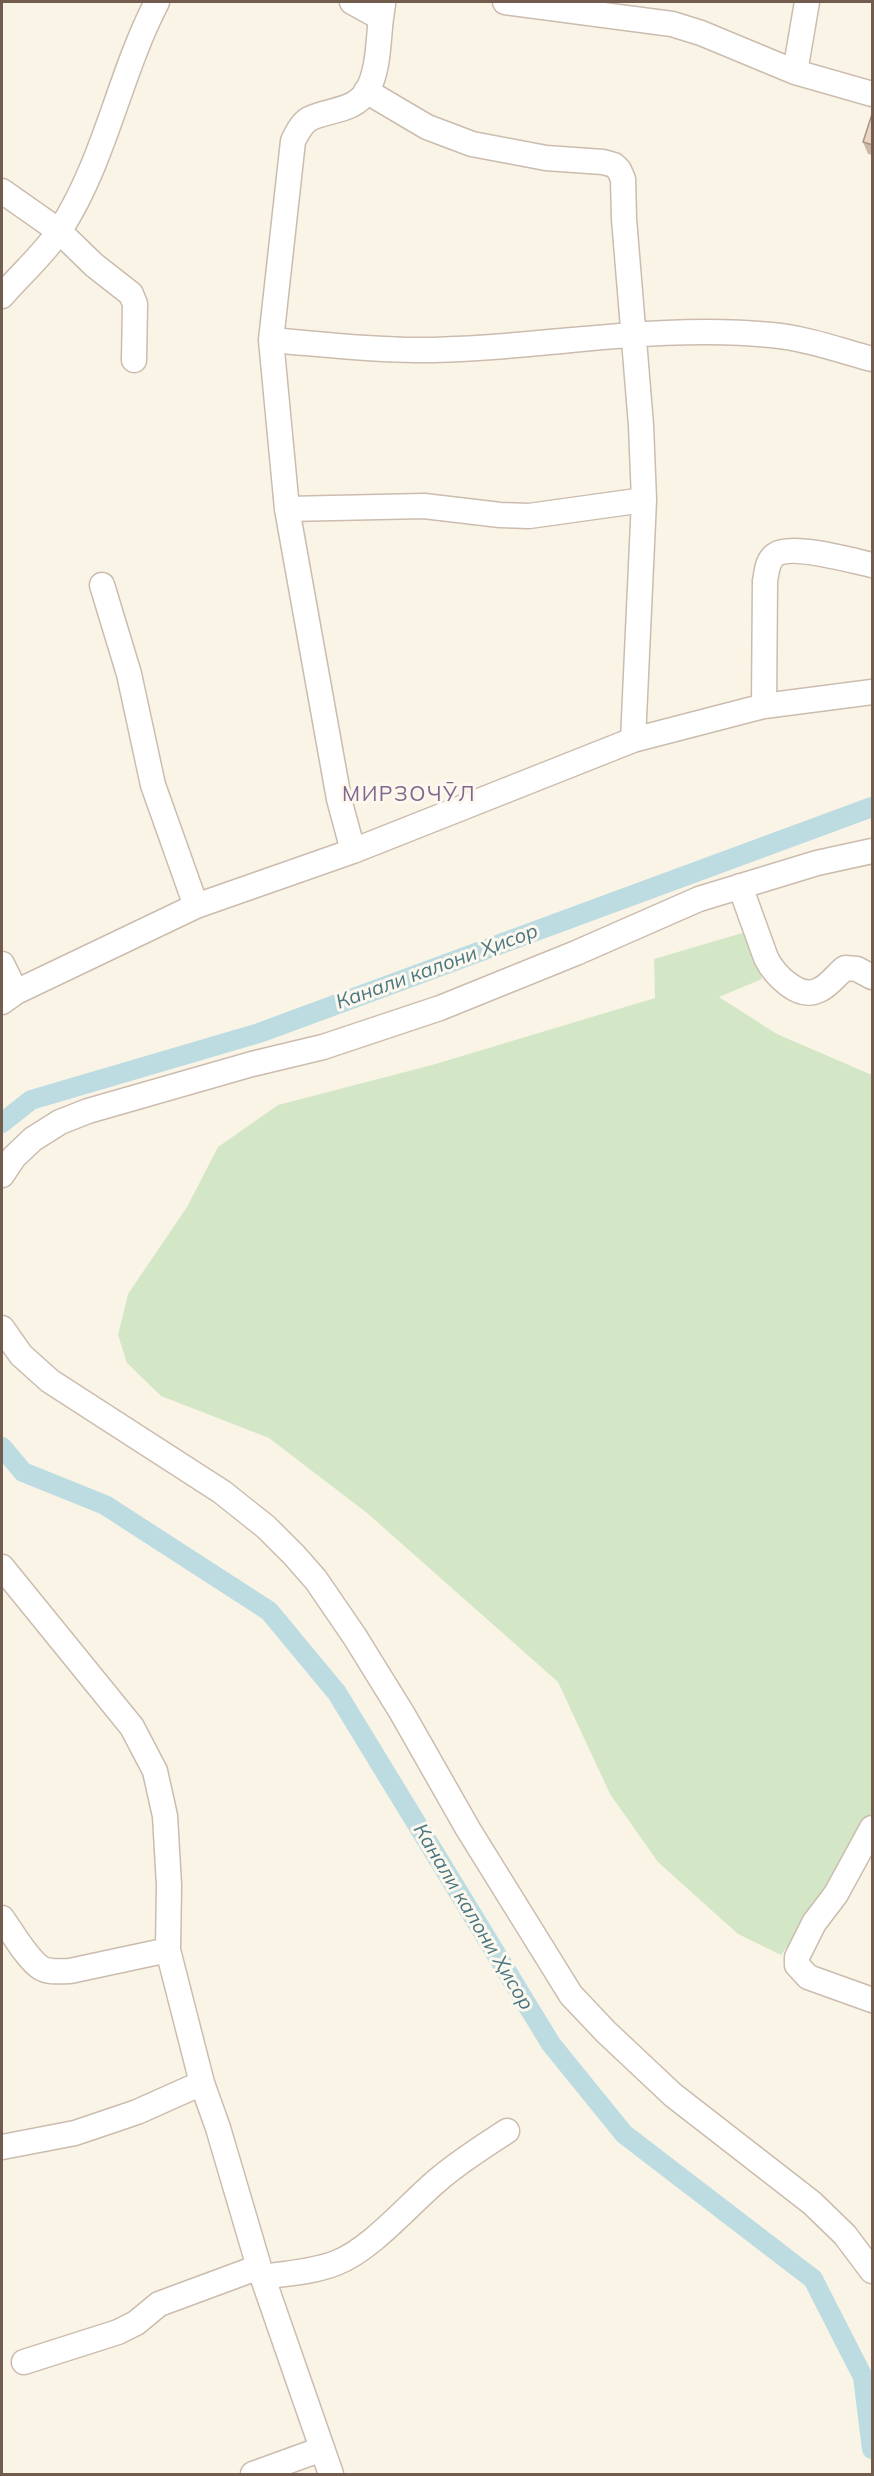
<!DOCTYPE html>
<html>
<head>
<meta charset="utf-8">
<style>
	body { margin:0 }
	#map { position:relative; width:874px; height:2476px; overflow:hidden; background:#faf4e7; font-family:Mulish,sans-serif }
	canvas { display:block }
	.frame { position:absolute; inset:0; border:3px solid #725c4e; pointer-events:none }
</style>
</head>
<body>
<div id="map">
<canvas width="874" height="2476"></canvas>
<div class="frame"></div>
</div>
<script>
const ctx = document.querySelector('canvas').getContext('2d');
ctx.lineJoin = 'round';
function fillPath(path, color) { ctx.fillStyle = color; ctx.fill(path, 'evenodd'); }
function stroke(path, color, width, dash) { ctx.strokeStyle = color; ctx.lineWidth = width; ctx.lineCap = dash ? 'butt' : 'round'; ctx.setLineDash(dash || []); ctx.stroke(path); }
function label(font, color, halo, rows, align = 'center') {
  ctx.font = font + ' Mulish,sans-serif'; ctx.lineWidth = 6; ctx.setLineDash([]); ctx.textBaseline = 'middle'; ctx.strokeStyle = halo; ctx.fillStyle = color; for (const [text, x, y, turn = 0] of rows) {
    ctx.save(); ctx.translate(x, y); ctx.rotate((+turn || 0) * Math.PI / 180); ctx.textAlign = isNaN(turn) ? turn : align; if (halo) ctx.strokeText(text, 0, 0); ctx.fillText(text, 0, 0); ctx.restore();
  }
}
const green = new Path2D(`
	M749 931 762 979 719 997 777 1034 872 1075V1812L828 1890 781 1955 738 1934 658 1862 610 1794 558 1682 367 1513 269 1438 161 1396 127 1363 118 1335 128 1294 187 1207 218 1147 278 1105 432 1065 655 998 654 959Z`);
const canal = new Path2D(`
	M2 1123 31 1100 259 1033 872 807
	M2 1447 23 1472 105 1505 269 1611 337 1693 551 2044 624 2134 813 2279 863 2377 872 2449`);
const minor = new Path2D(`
	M352 2 381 18 383 4
	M505 2 672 24 701 33 795 72 872 94
	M795 72 807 2
	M366 91 427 127 472 144 546 158 603 162 614 165 619 170 623 179 624 219 641 425 644 500 633 740
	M2 191 59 231 94 265 131 294 135 304 134 360
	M2 296C20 275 44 254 60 230 105 161 119 75 157 2
	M271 340C319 344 368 350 416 350 535 350 652 323 771 335 805 338 839 350 872 359
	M287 509 424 506 500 515 529 516 644 500
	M102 585 129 674 153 785 196 906
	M764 706 765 581C767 571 767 561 775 555 791 543 853 561 872 565
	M353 851 339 799 287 509 271 340 293 141C297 133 301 124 309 119 329 109 354 112 367 91 379 70 378 41 381 18
	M740 886 766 958C774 974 799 1001 819 990 829 986 836 975 845 968L857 969 872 977
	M2 964 16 992
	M2 1002 16 992 196 906 353 851 633 740 764 706 872 692
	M2 1175 14 1157 33 1139 60 1122 88 1111 252 1064 323 1047 440 1008 576 953 699 899 817 863 872 851
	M2 1328 21 1355 50 1381 222 1492 266 1527 294 1555 316 1580 355 1637 402 1713 468 1829 571 1995 606 2032 673 2095 812 2203 845 2235 872 2271
	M2 1567 132 1727 155 1771 165 1816 169 1885 168 1950 202 2083 218 2128 259 2267 331 2474
	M872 1828 836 1894 814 1923 797 1957V1965L808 1977 872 2000
	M2 1918C12 1932 27 1959 41 1968 50 1973 60 1971 70 1971L168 1950
	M2 2147 75 2133 137 2112 202 2083
	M264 2277C288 2273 313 2272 336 2263 372 2249 410 2203 439 2179 460 2161 484 2146 507 2131
	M24 2362 118 2332 136 2323 159 2304 259 2267
	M253 2474 322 2449`);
const wall = new Path2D(`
	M873 111V155L868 154 863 142Z`);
const building = new Path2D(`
	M873 111V145L863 142Z`);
const waterNames = [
	["Канали калони Ҳисор",437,967,-20],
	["Канали калони Ҳисор",473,1917,59]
];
const quarterNames = [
	["МИРЗОЧӮЛ",409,795]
];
fillPath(green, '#d3e7c7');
stroke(canal, '#bddce2', 20);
stroke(minor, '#cbbcae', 27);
stroke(minor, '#fff', 24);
fillPath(wall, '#ccb6a6');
fillPath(building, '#edd4c1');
stroke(building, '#a69487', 1.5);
label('italic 20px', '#4a7783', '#fdf8ed', waterNames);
ctx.letterSpacing = '1.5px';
label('21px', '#82668e', '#fdf8ed', quarterNames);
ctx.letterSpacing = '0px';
</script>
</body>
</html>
